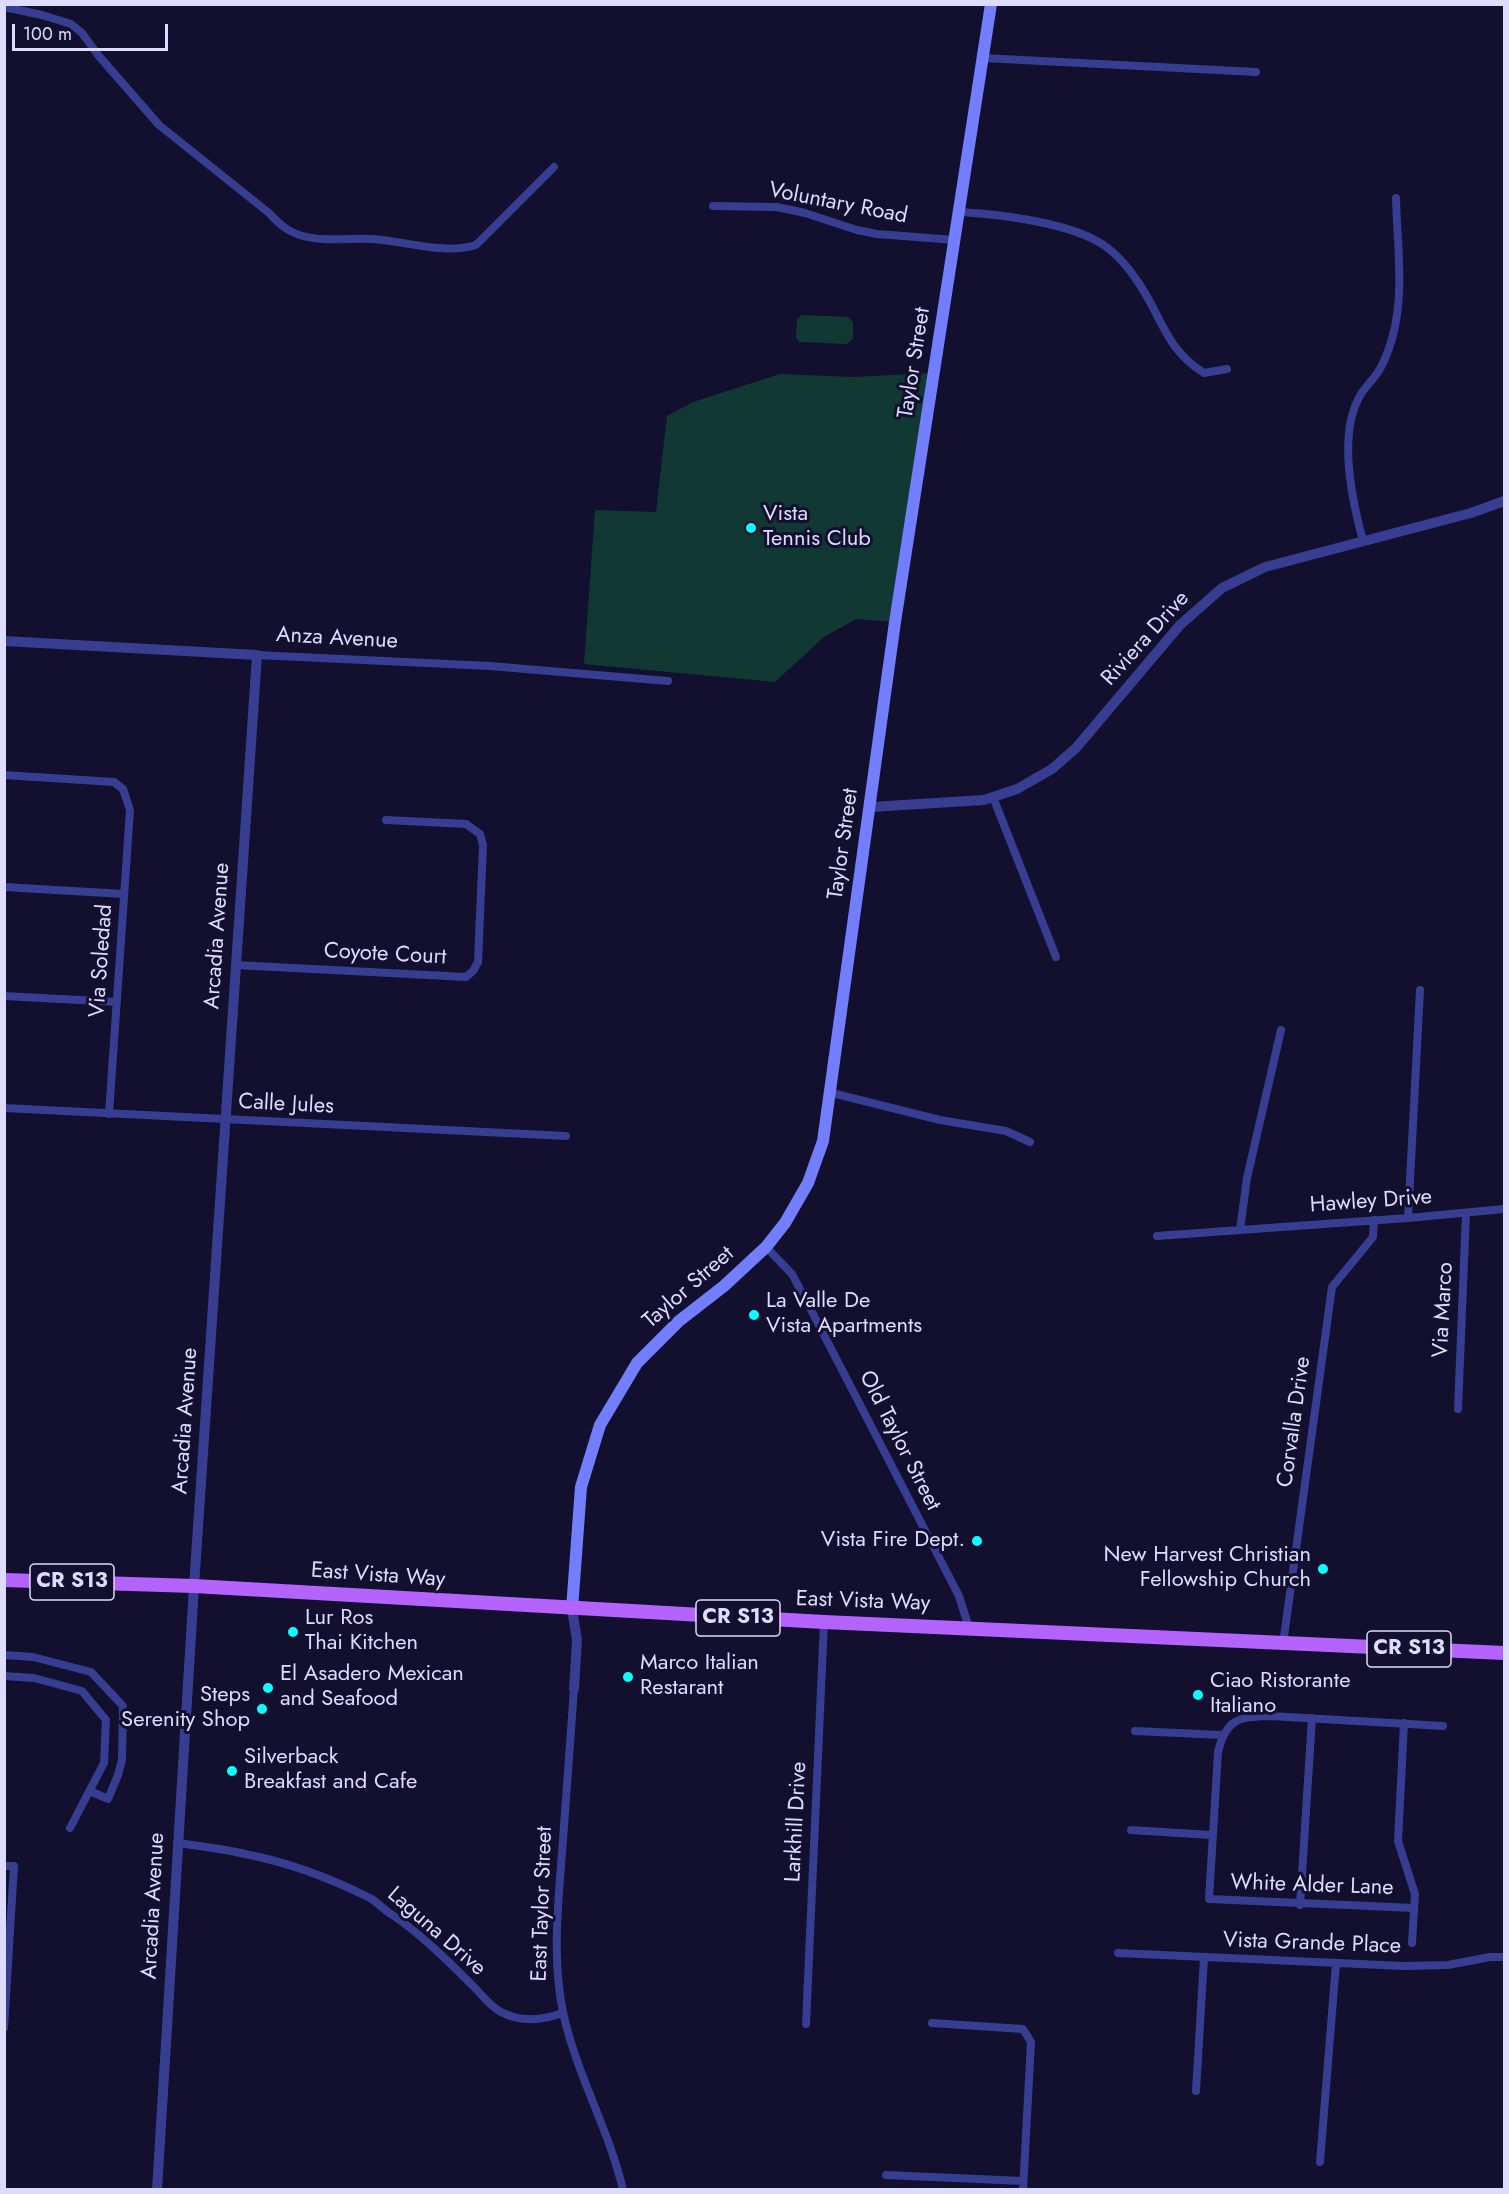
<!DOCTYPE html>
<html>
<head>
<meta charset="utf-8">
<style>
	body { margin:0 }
	#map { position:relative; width:1509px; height:2194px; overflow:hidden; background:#12102e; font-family:Jost,sans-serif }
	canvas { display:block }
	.frame { position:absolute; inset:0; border:6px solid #dddcff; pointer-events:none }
	.scale { position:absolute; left:12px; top:24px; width:156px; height:27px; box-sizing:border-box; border:3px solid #dddcff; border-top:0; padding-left:8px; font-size:18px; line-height:21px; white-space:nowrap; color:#dddcff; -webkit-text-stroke:4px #12102e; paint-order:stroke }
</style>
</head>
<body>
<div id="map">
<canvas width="1509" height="2194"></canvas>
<div class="frame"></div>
<div class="scale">100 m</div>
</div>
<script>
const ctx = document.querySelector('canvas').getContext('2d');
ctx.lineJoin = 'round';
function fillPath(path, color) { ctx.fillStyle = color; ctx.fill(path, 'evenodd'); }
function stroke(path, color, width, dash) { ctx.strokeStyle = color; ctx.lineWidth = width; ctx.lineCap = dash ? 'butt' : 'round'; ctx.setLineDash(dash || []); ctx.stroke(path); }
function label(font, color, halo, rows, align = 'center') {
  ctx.font = font + ' Jost,sans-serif'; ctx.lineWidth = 6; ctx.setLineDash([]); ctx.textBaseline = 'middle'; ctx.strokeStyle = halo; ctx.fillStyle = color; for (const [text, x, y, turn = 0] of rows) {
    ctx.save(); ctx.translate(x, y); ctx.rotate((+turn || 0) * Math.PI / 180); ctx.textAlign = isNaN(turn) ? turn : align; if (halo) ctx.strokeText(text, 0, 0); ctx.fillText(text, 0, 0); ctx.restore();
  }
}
const green = new Path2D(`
	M802 315 848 317 853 322V339L847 344 800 342 796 338 797 319Z
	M932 373 895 622 856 619 824 637 775 682 584 664 595 510 656 512 667 416 693 402 780 374 853 377Z`);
const minor = new Path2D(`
	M4 7 42 15 71 24 82 33 98 55 159 125 269 213C279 224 288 232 303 236 325 242 349 238 372 239 406 241 444 255 476 245L554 167
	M983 58 1256 72
	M713 206 777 207 805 213 857 230 877 234 955 240
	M960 212C998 214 1061 222 1095 240 1113 249 1129 268 1140 285 1163 320 1166 349 1204 373L1227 369
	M1363 541C1352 500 1337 433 1361 394 1366 386 1373 380 1378 372 1384 363 1389 349 1392 339 1405 294 1397 244 1396 198
	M257 655 490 666 668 681
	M4 775 114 782 123 789 130 810 109 1114
	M993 797 1056 957
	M4 887 124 894
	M236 965 466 977 473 971 478 962 483 845 480 834 466 824 386 820
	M4 996 117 1002
	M828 1092 940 1120 1006 1131 1030 1142
	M4 1108 566 1136
	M1408 1218 1420 990
	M1240 1230 1247 1178 1281 1030
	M1157 1236 1408 1218 1504 1209
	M766 1247 792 1274 810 1308 959 1596 969 1628
	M1458 1409 1466 1213
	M1283 1644 1332 1287 1373 1237 1374 1220
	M4 1655 33 1657 91 1672 123 1706 122 1760 118 1775 108 1799 90 1791
	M4 1676 34 1678 82 1691 106 1720 104 1763 70 1828
	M574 1689C570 1744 566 1799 562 1853 558 1906 552 1960 563 2012 576 2074 609 2129 623 2190
	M1404 1723 1398 1841 1415 1894 1412 1943
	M1135 1731 1222 1735
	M1131 1830 1212 1835
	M178 1843C200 1846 223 1849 245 1854 287 1862 332 1879 370 1898 377 1902 382 1908 388 1912 419 1932 448 1961 474 1987 483 1996 490 2006 501 2012 522 2023 542 2020 563 2013
	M4 1866H14L4 2028
	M1300 1905 1312 1718
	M1414 1908 1209 1899 1218 1752C1226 1719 1238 1717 1270 1716L1443 1726
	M1118 1953 1404 1966 1448 1965 1490 1957H1504
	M932 2023 1023 2029 1031 2042 1023 2190
	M806 2024 824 1622
	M1196 2091 1204 1958
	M1320 2162 1336 1963
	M886 2175 1023 2181`);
const tertiary = new Path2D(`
	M4 641 257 655 194 1586 157 2190
	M871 807 984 800 1017 789 1052 769 1076 748 1180 625 1222 588 1265 567 1471 513 1504 501
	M572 1609 577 1640 574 1689`);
const secondary = new Path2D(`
	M572 1609 581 1487 600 1425 637 1363 679 1321 724 1286 766 1247 785 1223 808 1183 823 1141 895 622 991 4`);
const primary = new Path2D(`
	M4 1580 194 1586 824 1622 1504 1653`);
const markers = [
	[751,528,6,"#08ffff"],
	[754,1315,6,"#08ffff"],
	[977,1541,6,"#08ffff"],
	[1323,1569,6,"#08ffff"],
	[293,1632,6,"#08ffff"],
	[628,1677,6,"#08ffff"],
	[268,1688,6,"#08ffff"],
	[1198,1695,6,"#08ffff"],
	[262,1709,6,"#08ffff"],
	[232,1771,6,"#08ffff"]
];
const shields = [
	[72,1582,84],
	[738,1618,84],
	[1409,1649,84]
];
const shieldNames = [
	["CR S13",72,1582],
	["CR S13",738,1618],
	["CR S13",1409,1649]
];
const streetNames = [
	["Voluntary Road",838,204,11],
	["Taylor Street",915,363,-81],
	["Anza Avenue",337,639,3],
	["Riviera Drive",1146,639,-48],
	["Taylor Street",844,844,-82],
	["Arcadia Avenue",218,936,-86],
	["Coyote Court",385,955,3],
	["Via Soledad",102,961,-86],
	["Calle Jules",286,1105,3],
	["Hawley Drive",1371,1202,-4],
	["Taylor Street",689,1288,-41],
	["Via Marco",1444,1310,-87],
	["Arcadia Avenue",186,1421,-86],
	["Corvalla Drive",1295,1422,-82],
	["Old Taylor Street",899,1441,63],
	["East Vista Way",378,1576,4],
	["East Vista Way",863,1602,2],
	["Larkhill Drive",797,1822,-87],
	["White Alder Lane",1312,1886,2],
	["East Taylor Street",543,1904,-88],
	["Arcadia Avenue",154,1906,-87],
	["Laguna Drive",436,1932,41],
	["Vista Grande Place",1312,1944,2]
];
const poiNames = [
	["Vista",763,515],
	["Tennis Club",763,540],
	["La Valle De",766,1302],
	["Vista Apartments",766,1327],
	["Vista Fire Dept.",965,1541,"right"],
	["New Harvest Christian",1311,1556,"right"],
	["Fellowship Church",1311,1581,"right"],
	["Lur Ros",305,1619],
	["Thai Kitchen",305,1644],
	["Marco Italian",640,1664],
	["Restarant",640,1689],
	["El Asadero Mexican",280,1675],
	["and Seafood",280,1700],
	["Ciao Ristorante",1210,1682],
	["Italiano",1210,1707],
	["Steps",250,1696,"right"],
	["Serenity Shop",250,1721,"right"],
	["Silverback",244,1758],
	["Breakfast and Cafe",244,1783]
];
fillPath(green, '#123833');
stroke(minor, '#373d90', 8);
stroke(tertiary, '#373d90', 10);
stroke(secondary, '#737eff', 12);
stroke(primary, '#b563ff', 14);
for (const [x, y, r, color] of markers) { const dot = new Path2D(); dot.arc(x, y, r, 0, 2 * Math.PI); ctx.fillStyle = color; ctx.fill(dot); stroke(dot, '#12102e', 2); }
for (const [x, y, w] of shields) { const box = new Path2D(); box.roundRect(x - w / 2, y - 18, w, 36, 4.5); ctx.fillStyle = '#12102e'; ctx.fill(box); stroke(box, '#dddcff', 1.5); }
label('bold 21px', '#dddcff', null, shieldNames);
label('22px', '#dddcff', '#12102e', streetNames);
label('22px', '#dddcff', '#12102e', poiNames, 'left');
</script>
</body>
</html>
